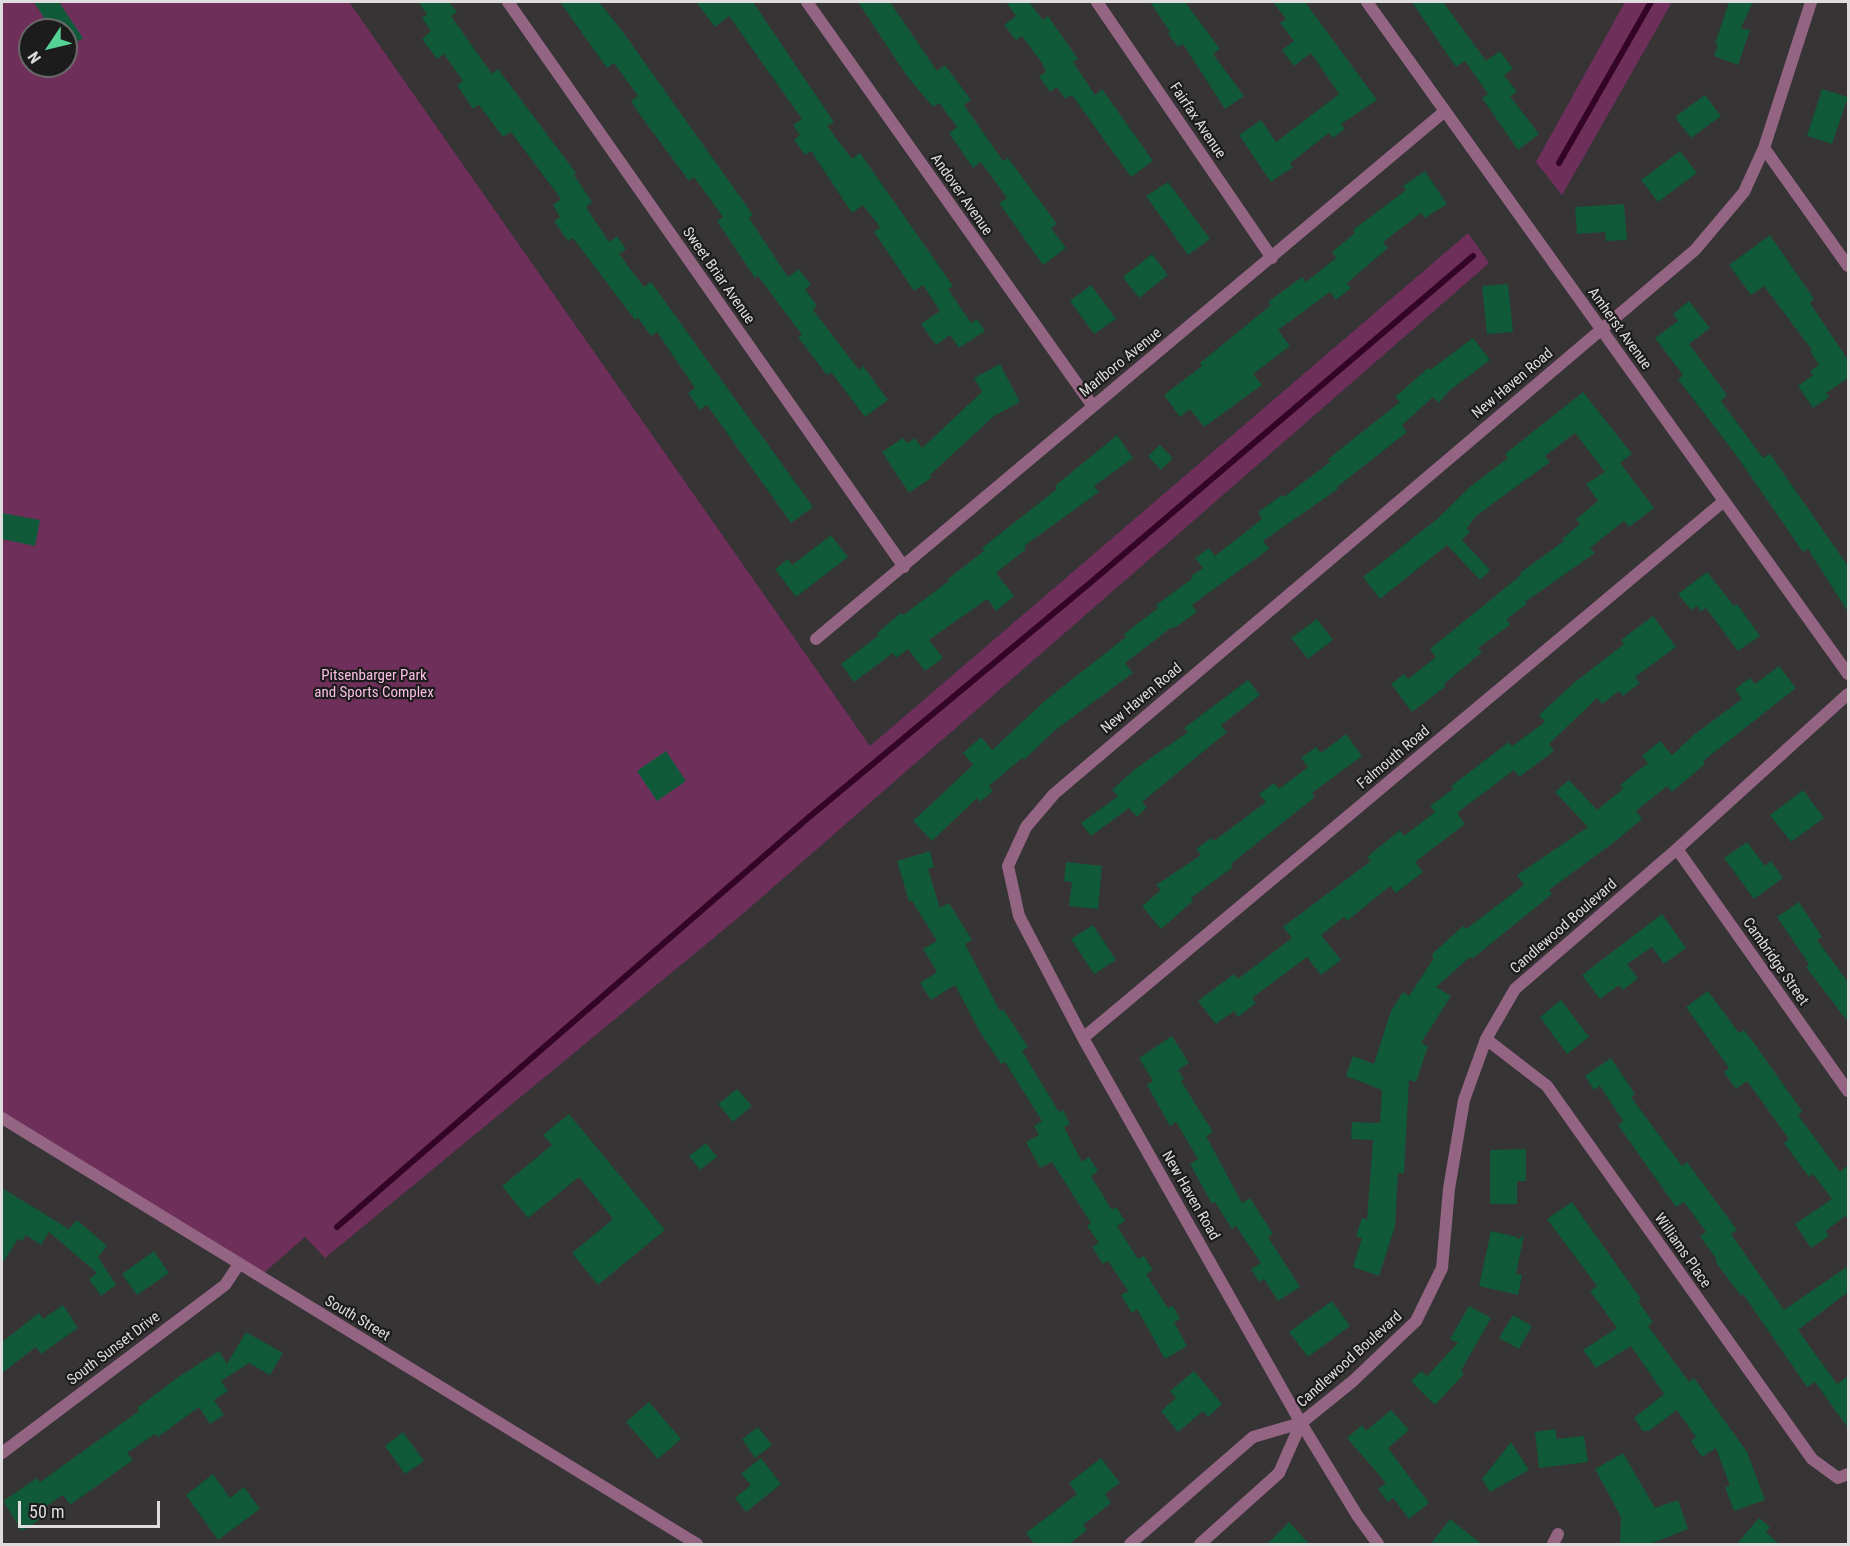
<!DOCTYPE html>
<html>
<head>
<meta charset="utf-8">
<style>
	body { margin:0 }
	#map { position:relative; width:1850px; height:1546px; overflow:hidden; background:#373436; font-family:"Roboto Condensed",sans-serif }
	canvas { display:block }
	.frame { position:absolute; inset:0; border:3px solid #dedcdd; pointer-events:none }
	.north { position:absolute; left:18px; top:18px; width:60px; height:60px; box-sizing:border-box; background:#1d1c1d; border:2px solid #6a696a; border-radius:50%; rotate:235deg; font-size:16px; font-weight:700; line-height:24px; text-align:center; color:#dedcdd }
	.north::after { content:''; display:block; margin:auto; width:21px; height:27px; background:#54d395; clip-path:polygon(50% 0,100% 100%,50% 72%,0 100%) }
	.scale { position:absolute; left:18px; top:1501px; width:142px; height:27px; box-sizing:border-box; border:3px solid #dedcdd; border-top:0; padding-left:8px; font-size:18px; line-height:21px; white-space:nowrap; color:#dedcdd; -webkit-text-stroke:4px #1d1c1d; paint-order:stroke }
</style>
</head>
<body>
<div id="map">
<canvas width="1850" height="1546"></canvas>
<div class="frame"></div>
<div class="north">N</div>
<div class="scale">50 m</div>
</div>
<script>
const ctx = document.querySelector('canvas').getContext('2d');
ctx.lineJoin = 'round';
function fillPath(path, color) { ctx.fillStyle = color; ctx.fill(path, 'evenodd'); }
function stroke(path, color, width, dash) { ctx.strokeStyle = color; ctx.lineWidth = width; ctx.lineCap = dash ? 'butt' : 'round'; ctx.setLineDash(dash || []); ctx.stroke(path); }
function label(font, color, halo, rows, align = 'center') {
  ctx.font = font + ' "Roboto Condensed",sans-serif'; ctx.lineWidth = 4.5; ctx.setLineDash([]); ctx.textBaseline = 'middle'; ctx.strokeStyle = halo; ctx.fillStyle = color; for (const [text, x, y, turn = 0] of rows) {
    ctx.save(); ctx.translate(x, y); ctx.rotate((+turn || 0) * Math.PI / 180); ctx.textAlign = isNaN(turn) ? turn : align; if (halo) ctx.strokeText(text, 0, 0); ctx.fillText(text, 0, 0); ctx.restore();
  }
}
const green = new Path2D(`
	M2 2H349L870 746 1468 233 1489 263 739 917 325 1258 305 1237 259 1277 2 1118ZM30 30H66V66H30Z
	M1625 2H1672L1562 195 1536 162Z`);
const stream = new Path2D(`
	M1559 163 1651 2
	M337 1227 808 818 1090 583 1473 256`);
const building = new Path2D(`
	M34 2H59L83 38 66 49V30H52Z
	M418 2H449L457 12 451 16 492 74 498 69 576 173 574 175 592 202 586 207 609 242 617 236 626 249 619 254 644 287 651 282 813 507 791 523 707 405 700 410 688 393 695 388 657 332 651 336 638 318 635 320 573 238 568 241 554 221 560 217 553 205 561 199 511 132 503 137 479 105 473 109 457 85 463 81 444 54 437 59 422 39 431 31 422 18 427 14Z
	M560 2H599L623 32 753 215 749 218 788 277 799 269 811 285 805 289 817 306 813 310 859 370 863 366 888 400 865 417 831 372 827 375 798 337 802 335 758 276 755 278 717 221 723 217 694 177 689 181 640 115 631 101 638 96 614 63 607 68Z
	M696 2H753L834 122 827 126 852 159 860 153 953 286 948 289 971 323 977 319 985 331 959 348 950 335 936 345 921 324 940 311 923 285 914 291 874 232 880 227 863 205 852 213 811 151 805 155 794 140 800 135 793 125 802 119 729 16 715 27Z
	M858 2H890L937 71 945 65 971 100 964 105 1003 161 1008 158 1057 224 1051 228 1066 248 1043 265 999 203 1007 198 981 162 973 168 949 133 957 127 939 103 933 107 907 76Z
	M1006 2H1029L1043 20 1048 16 1078 59 1073 62 1095 95 1102 89 1153 161 1131 177 1072 95 1065 99 1057 87 1050 92 1039 76 1046 72 1042 63 1022 36 1016 40 1004 25 1016 16Z
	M1150 2H1185L1220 49 1213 54 1244 96 1225 109 1183 44 1178 47 1168 34 1170 32Z
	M1273 2H1305L1377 100 1341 124 1345 129 1333 138 1329 133 1290 163 1293 167 1271 182 1239 135 1261 120 1276 142 1339 94 1311 53 1294 66 1282 50 1294 41 1280 23 1286 19Z
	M1412 2H1443L1486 61 1500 51 1513 69 1504 75 1517 92 1510 96 1539 134 1518 150 1482 98 1488 94 1465 61 1456 67Z
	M1729 2H1753L1741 28 1750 30 1738 65 1714 56 1718 45 1715 44Z
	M1822 89 1848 97 1832 144 1807 136Z
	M1705 95 1721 116 1691 138 1675 117Z
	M1680 151 1697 173 1658 202 1641 180Z
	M1425 171 1447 204 1425 218 1421 213 1383 242 1388 248 1347 283 1351 288 1336 300 1330 292 1278 330 1290 346 1253 374 1262 385 1204 427 1190 409 1180 417 1164 395 1202 366 1200 363 1271 305 1268 302 1302 277 1306 282 1336 258 1332 252 1355 233 1353 230 1406 190 1403 186Z
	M1168 182 1210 239 1188 255 1146 196Z
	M1624 204 1627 240 1606 241 1605 232 1577 234 1575 207Z
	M1770 235 1814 299 1810 303 1848 360V378L1826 393 1829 397 1813 408 1798 386 1813 375 1810 371 1819 365 1810 351 1812 350 1764 286 1751 295 1729 265Z
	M1152 254 1168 275 1139 298 1123 277Z
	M1508 284 1513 332 1487 334 1482 286Z
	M1091 285 1116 319 1094 334 1070 301Z
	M1689 301 1710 328 1689 344 1727 395 1721 401 1763 458 1770 454 1848 566V612L1808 549 1803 552 1736 455 1678 379 1683 375 1655 338 1678 321 1673 314Z
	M1473 338 1490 360 1449 391 1439 403 1433 397 1402 425 1407 432 1337 487 1338 489 1263 541 1269 549 1192 605 1197 612 1173 629 1172 627 1125 663 1133 673 1054 731 1024 760 1022 758 989 786 993 791 980 802 977 798 932 841 913 821 973 765 963 753 981 737 992 750 1047 699 1126 637 1124 634 1158 608 1156 605 1193 578 1191 576 1203 568 1195 558 1209 548 1215 556 1262 519 1258 512 1282 495 1284 497 1330 462 1328 459 1400 402 1395 397 1428 368 1430 370Z
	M1000 364 1020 402 994 416 930 475 931 478 909 493 882 452 903 438 907 443 915 438 922 448 982 392 974 378Z
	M1583 392 1632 454 1620 463 1654 508 1629 527 1624 521 1590 548 1595 553 1525 602 1527 604 1507 619 1510 625 1478 648 1482 652 1444 684 1446 686 1412 712 1391 684 1404 674 1408 679 1436 657 1430 649 1521 575 1520 573 1564 541 1562 539 1580 524 1576 519 1598 501 1586 484 1605 472 1575 433 1545 456 1550 462 1476 516 1467 528 1470 532 1462 540 1490 570 1480 580 1447 545 1380 599 1363 577 1436 520 1471 486 1508 458 1505 454Z
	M1117 435 1133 458 1094 486 1099 492 1024 546 1026 549 996 573 1014 596 996 611 987 599 929 640 943 658 925 671 908 649 896 658 893 653 854 682 841 664 879 635 877 633 901 613 903 615 949 581 948 579 984 551 982 548 1057 489 1055 486Z
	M1160 445 1173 458 1161 470 1148 456Z
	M2 513 40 520 35 546 2 539Z
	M831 535 848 557 796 597 775 569 788 559 792 565Z
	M1707 572 1734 606 1737 604 1760 636 1738 651 1706 608 1701 612 1697 606 1691 610 1678 594Z
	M1653 616 1676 647 1635 677 1640 683 1623 696 1619 691 1602 704 1597 698 1549 744 1554 751 1519 777 1514 770 1457 813 1465 824 1415 862 1423 872 1396 893 1390 886 1347 921 1344 917 1321 935 1341 960 1321 975 1307 957 1252 998 1256 1003 1238 1017 1234 1011 1216 1024 1198 1001 1234 974 1238 979 1292 938 1283 927 1371 861 1367 857 1400 830 1404 836 1435 812 1430 806 1453 789 1451 786 1509 742 1512 746 1545 722 1539 715 1575 682 1624 644 1621 640Z
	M1317 619 1333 640 1308 659 1291 638Z
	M1779 666 1796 688 1703 761 1705 764 1672 792 1667 786 1636 811 1642 819 1617 840 1549 890 1552 894 1472 959 1470 957 1436 987 1451 996 1421 1043 1428 1046 1416 1082 1409 1080 1404 1173H1398L1395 1226 1379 1276 1353 1267 1362 1238 1356 1236 1362 1218 1367 1220 1373 1140 1351 1139 1352 1122 1380 1123 1382 1090 1346 1076 1353 1056 1374 1064 1391 1011 1403 992 1409 996 1434 958 1431 955 1463 926 1466 929 1524 885 1517 875 1588 827 1555 792 1569 780 1597 810 1623 789 1620 785 1648 763 1642 756 1660 741 1672 755 1695 734 1742 699 1735 689 1750 678 1755 684Z
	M1248 680 1260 695 1221 725 1227 732 1142 802 1147 807 1137 817 1129 808 1091 836 1081 823 1118 796 1112 790 1135 769 1188 732 1184 728Z
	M1346 734 1362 756 1312 793 1315 797 1231 864 1233 867 1191 898 1193 901 1161 929 1142 906 1161 890 1156 885 1201 855 1196 849 1211 838 1214 841 1266 802 1259 794 1274 783 1279 789 1308 767 1301 758 1316 747 1321 753Z
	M666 751 686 781 657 801 637 771Z
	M1803 790 1824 818 1791 842 1770 815Z
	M1747 842 1765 866 1771 861 1783 878 1754 899 1724 858Z
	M930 851 934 867 928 869 940 908 949 903 972 940 965 944 1000 1011 1003 1009 1028 1047 1022 1051 1059 1112 1063 1110 1070 1124 1064 1127 1082 1162 1089 1157 1098 1171 1091 1176 1112 1210 1116 1207 1125 1221 1117 1226 1138 1259 1144 1256 1153 1270 1146 1274 1168 1308 1173 1306 1180 1319 1174 1322 1187 1346 1165 1359 1137 1309 1132 1313 1121 1295 1128 1291 1108 1261 1103 1264 1092 1247 1099 1243 1087 1226 1091 1223 1052 1162 1040 1168 1026 1142 1039 1135 1034 1126 1042 1121 1005 1062 1001 1064 980 1032 955 985 931 1000 920 983 937 972 923 949 937 941 912 901H909L897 861Z
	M1066 862 1102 866 1098 909 1069 906 1072 882 1064 881Z
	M1799 902 1822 937 1817 940 1848 982V1022L1806 967 1809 964 1777 917Z
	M1662 914 1686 948 1664 964 1652 947 1627 964 1638 978 1623 990 1619 985 1600 999 1582 975Z
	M1093 925 1116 960 1094 974 1071 939Z
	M1708 991 1739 1033 1744 1030 1754 1043 1802 1111 1798 1115 1840 1172 1848 1165V1221L1845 1216 1826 1231 1829 1236 1811 1248 1795 1224 1832 1199 1813 1174 1809 1177 1784 1143 1789 1139 1747 1081 1736 1089 1724 1072 1729 1068 1686 1007Z
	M1561 1000 1589 1037 1567 1054 1540 1017Z
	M1172 1036 1189 1063 1178 1070 1184 1079 1181 1081 1213 1132 1206 1136 1242 1203 1250 1198 1273 1234 1268 1237 1300 1287 1278 1301 1264 1279 1259 1282 1251 1269 1261 1263 1236 1226 1232 1229 1215 1202 1212 1204 1190 1164 1198 1159 1176 1122 1170 1126 1147 1085 1153 1081 1139 1058Z
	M1611 1058 1635 1094 1631 1097 1682 1166 1687 1162 1737 1230 1731 1234 1784 1310 1848 1266V1292L1798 1330 1837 1384 1848 1376V1428L1815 1382 1807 1387 1743 1294 1741 1296 1715 1261 1717 1260 1700 1236 1706 1232 1684 1202 1676 1207 1618 1125 1623 1121 1600 1086 1594 1090 1585 1076Z
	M737 1089 752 1106 733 1122 718 1104Z
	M569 1114 665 1230 598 1285 572 1253 613 1219 579 1177 528 1218 502 1186 552 1145 543 1135Z
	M706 1143 717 1157 700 1170 689 1156Z
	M1526 1149V1181H1517V1204H1490V1150Z
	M2 1188 69 1229 77 1220 107 1246 98 1257 116 1285 101 1296 89 1279 97 1273 49 1232 41 1245 26 1235 22 1241 18 1239 2 1264Z
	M1572 1202 1641 1299 1638 1301 1653 1322 1648 1326 1689 1382 1694 1378 1747 1452 1765 1500 1734 1511 1725 1487 1730 1486 1716 1448 1702 1457 1691 1441 1696 1437 1677 1410 1649 1431H1643L1634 1418 1664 1394 1631 1346 1596 1368 1583 1350 1617 1328 1590 1291 1597 1286 1547 1219Z
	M1491 1231 1517 1237V1240L1524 1235 1516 1274 1522 1275 1518 1295 1479 1286Z
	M154 1251 169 1273 137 1295 122 1274Z
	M1332 1301 1350 1326 1308 1357 1289 1332Z
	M63 1305 78 1328 41 1354 36 1347 2 1373V1342L39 1313 43 1319Z
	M1469 1306 1491 1318 1461 1371 1464 1374 1435 1405 1411 1381 1421 1371 1427 1376 1458 1343 1450 1339Z
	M1513 1315 1532 1326 1519 1349 1499 1338Z
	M246 1332 283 1353 270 1375 249 1363 221 1381 228 1391 214 1400 224 1415 210 1424 199 1407 158 1437 155 1434 127 1453 133 1460 70 1505 63 1495 35 1514 39 1520 22 1531 3 1501 37 1478 40 1482 139 1411 137 1408 177 1378 219 1351 227 1364Z
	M1194 1371 1222 1404 1208 1417 1203 1411 1178 1432 1161 1411 1176 1398 1170 1391Z
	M649 1402 681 1439 658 1459 626 1422Z
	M1391 1410 1409 1430 1388 1448 1429 1503 1409 1519 1393 1498 1388 1502 1378 1489 1386 1483 1347 1438 1362 1425 1366 1431Z
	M758 1427 772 1445 755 1458 742 1439Z
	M1555 1429 1557 1439 1584 1436 1588 1462 1539 1468 1535 1432Z
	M403 1432 424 1461 405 1474 385 1446Z
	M1511 1442 1529 1470 1490 1492 1482 1479Z
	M1623 1453 1655 1508 1678 1500 1688 1529 1647 1545H1620L1621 1517 1595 1469Z
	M761 1458 781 1484 746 1512 735 1498 751 1485 741 1474Z
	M1101 1458 1120 1483 1105 1494 1111 1503 1083 1525 1087 1530 1068 1545H1035L1026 1533 1077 1494 1069 1483Z
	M213 1474 230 1498 244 1487 260 1509 218 1540 186 1495Z
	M1759 1518 1770 1527 1766 1532 1780 1545H1736Z
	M1450 1519 1483 1545H1430Z
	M1289 1522 1310 1545H1266Z`);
const minor = new Path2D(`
	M508 2 904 567
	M807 2 1092 405
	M1097 2 1272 258
	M1367 2 1848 674
	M1764 148 1848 266
	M816 639 1445 111
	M1677 849 1848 1091
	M1083 1038 1724 501
	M1486 1039 1547 1086 1812 1459 1838 1478 1848 1474
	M2 1453 225 1285 239 1264
	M1130 1544 1253 1437 1301 1423 1353 1381 1416 1321 1442 1268 1449 1189 1464 1100 1486 1039 1515 989 1677 849 1848 694
	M1200 1544 1279 1473 1301 1423
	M1378 1544 1357 1515 1301 1423 1083 1038 1019 916 1008 866 1026 827 1054 794 1695 250 1744 192 1764 148 1811 2
	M1553 1544 1558 1534`);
const tertiary = new Path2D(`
	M2 1118 697 1544`);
const streetNames = [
	["Fairfax Avenue",1197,121,56],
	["Andover Avenue",961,195,55],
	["Sweet Briar Avenue",718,276,55],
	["Amherst Avenue",1619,329,54],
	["Marlboro Avenue",1121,363,-39],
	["New Haven Road",1513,384,-40],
	["New Haven Road",1142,699,-40],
	["Falmouth Road",1394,758,-40],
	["Candlewood Boulevard",1564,927,-41],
	["Cambridge Street",1775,962,55],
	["New Haven Road",1190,1196,60],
	["Williams Place",1682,1251,55],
	["South Street",357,1319,31],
	["South Sunset Drive",114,1349,-37],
	["Candlewood Boulevard",1350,1360,-42]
];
const parkNames = [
	["Pitsenbarger Park",374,676],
	["and Sports Complex",374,693]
];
fillPath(green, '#6f2f5b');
stroke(stream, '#340427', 6);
fillPath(building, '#105939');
stroke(minor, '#946483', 12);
stroke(tertiary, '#946483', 12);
label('15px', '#dedcdd', '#1d1c1d', streetNames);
label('15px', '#fbbfe5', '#1d1c1d', parkNames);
</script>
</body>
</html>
